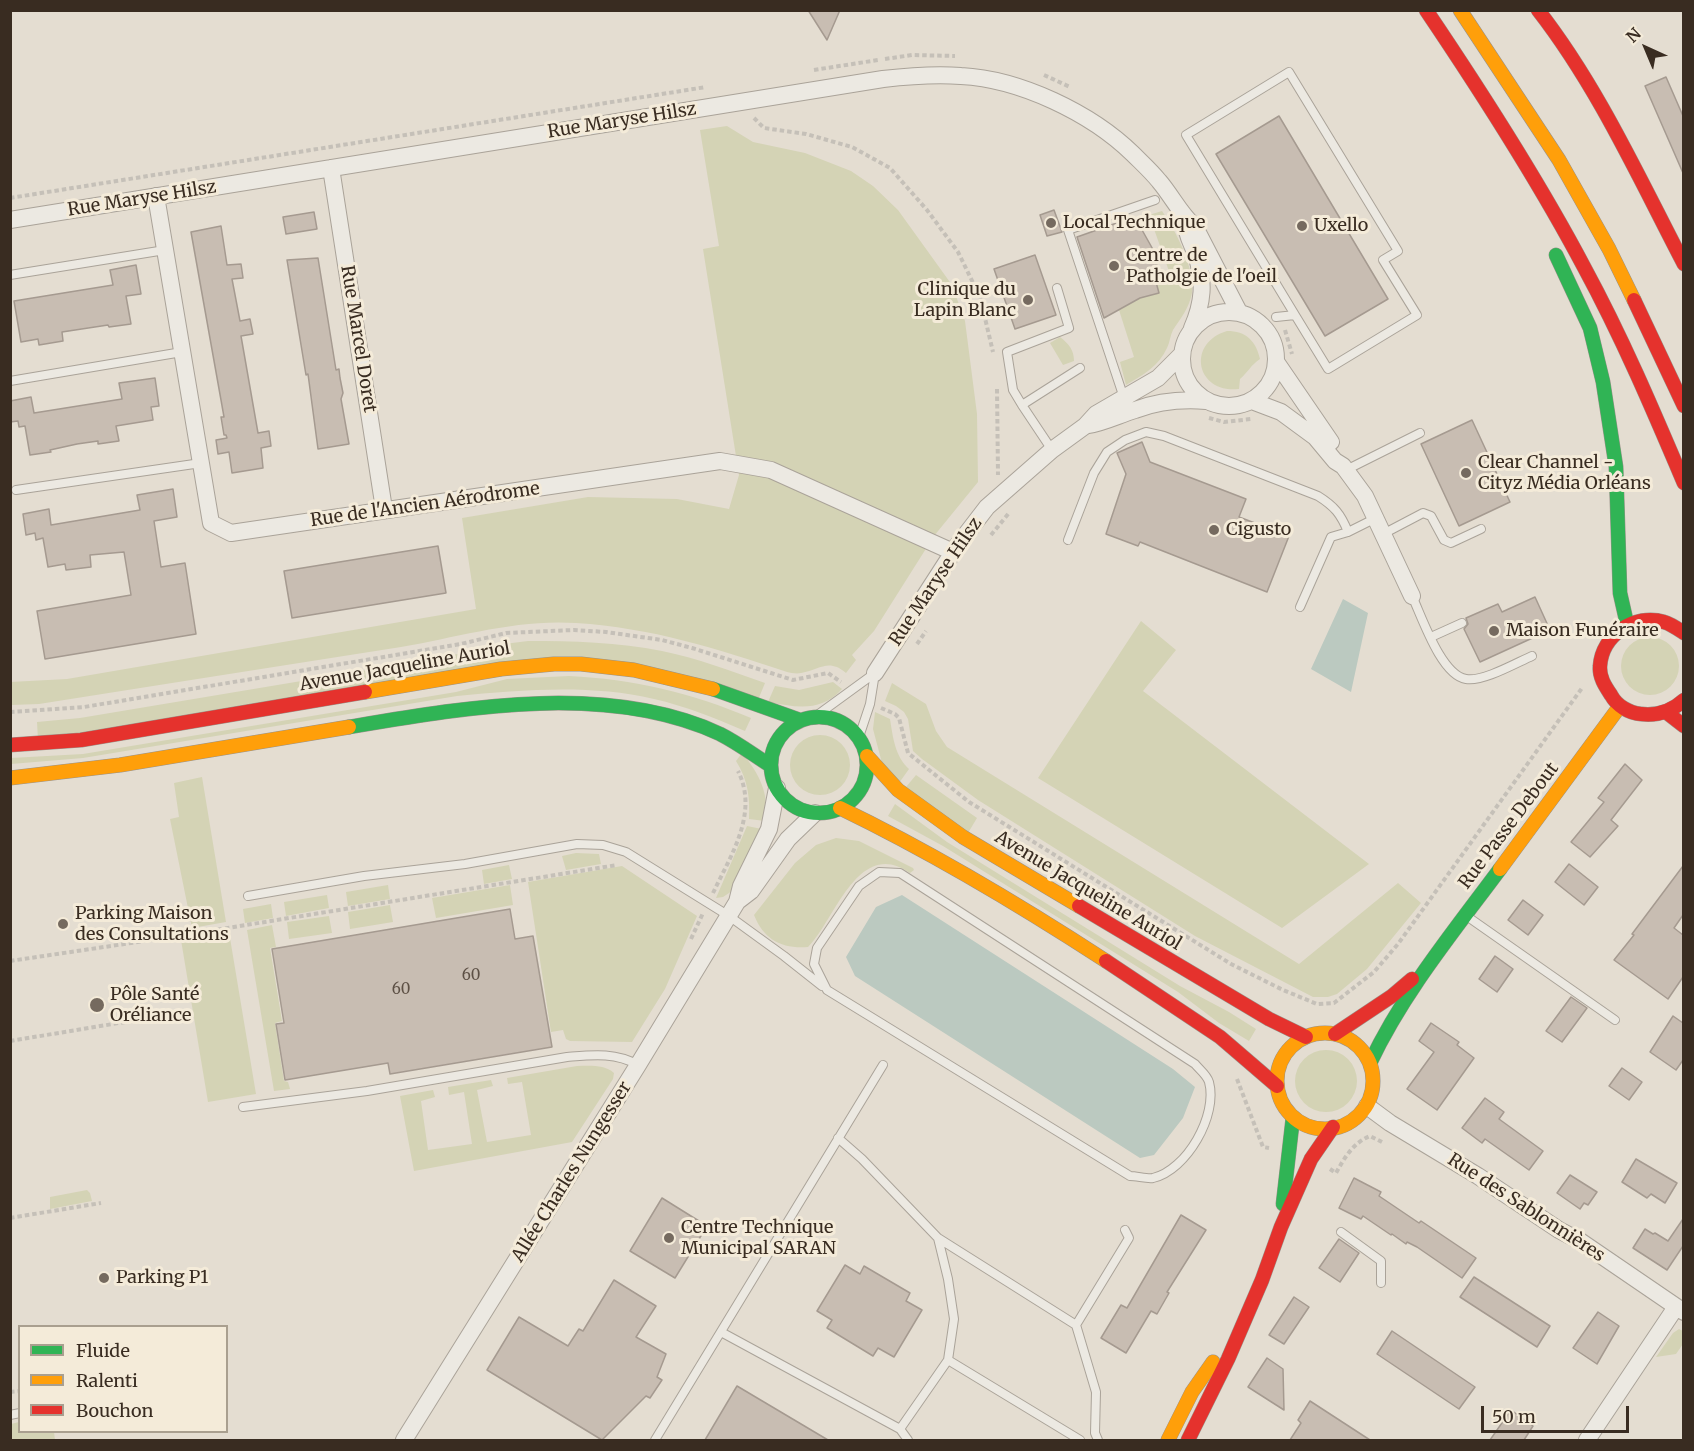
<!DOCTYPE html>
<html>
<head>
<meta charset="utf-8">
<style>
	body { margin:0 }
	#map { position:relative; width:1694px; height:1451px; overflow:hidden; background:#e4ddd1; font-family:Merriweather,serif }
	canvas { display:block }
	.frame { position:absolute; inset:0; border:12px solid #392c21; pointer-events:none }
	.legend { position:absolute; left:18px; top:1325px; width:210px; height:108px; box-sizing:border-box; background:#f4ebd9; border:2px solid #a99f8f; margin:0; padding:8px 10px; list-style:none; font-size:18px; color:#392c21 }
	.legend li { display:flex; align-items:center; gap:12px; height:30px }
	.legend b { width:30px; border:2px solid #a99f8f }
	.north { position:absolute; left:1616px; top:18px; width:60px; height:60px; -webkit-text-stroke:4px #f4ebd9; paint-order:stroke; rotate:316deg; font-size:16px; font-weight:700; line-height:24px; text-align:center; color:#392c21 }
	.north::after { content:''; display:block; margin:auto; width:21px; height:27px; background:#392c21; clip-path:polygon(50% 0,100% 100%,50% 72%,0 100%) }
	.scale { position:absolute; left:1481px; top:1406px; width:148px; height:27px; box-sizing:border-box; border:3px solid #392c21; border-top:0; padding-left:8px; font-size:18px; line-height:21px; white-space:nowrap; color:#392c21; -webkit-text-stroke:4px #f4ebd9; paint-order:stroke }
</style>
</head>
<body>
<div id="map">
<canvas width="1694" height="1451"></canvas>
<div class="frame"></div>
<ul class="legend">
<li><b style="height:8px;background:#30b455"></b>Fluide</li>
<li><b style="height:8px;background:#ff9f0a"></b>Ralenti</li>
<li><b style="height:8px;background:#e5322d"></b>Bouchon</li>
</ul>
<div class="north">N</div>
<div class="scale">50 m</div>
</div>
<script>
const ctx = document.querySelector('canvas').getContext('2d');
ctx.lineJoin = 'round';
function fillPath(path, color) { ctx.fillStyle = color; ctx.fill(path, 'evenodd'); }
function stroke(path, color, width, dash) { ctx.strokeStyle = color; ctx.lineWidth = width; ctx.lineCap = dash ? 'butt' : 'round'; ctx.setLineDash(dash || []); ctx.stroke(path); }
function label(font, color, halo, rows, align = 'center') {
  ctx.font = font + ' Merriweather,serif'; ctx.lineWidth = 6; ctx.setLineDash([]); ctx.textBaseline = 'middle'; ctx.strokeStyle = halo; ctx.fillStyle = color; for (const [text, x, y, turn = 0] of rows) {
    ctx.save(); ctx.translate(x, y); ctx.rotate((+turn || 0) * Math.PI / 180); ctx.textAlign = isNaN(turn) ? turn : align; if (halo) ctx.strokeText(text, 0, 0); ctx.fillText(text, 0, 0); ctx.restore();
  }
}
const green = new Path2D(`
	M727 126 753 142 805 153 851 171 873 186 898 210 952 285 965 321 977 414 978 482 934 536 874 631 852 655 856 660 846 673C828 658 820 670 801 673 797 674 791 673 787 672 715 648 652 628 576 623 516 619 459 637 401 647 280 666 159 685 39 704L11 705 10 682 67 679 476 609 462 518 588 497 677 499 729 509 739 475 703 249 719 246 700 130Z
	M1162 211C1176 231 1195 268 1192 293 1189 308 1181 318 1173 330 1170 336 1170 342 1167 348 1159 366 1143 375 1126 385L1120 362 1134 357 1119 310 1140 298 1159 293 1155 279 1170 274 1149 215Z
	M1227 331C1246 331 1256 341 1260 359 1251 365 1248 372 1240 379L1239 389C1196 394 1186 343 1227 331Z
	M1060 337C1069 344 1074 350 1074 361L1063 365 1050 343Z
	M1141 621 1176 650 1143 691 1369 864 1282 928 1038 778Z
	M1621 666a29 29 0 1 1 58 0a29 29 0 1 1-58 0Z
	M528 641C573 641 618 642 662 651 697 658 731 671 765 683L758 700 613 661 38 740 37 722 80 718 439 658 504 644Z
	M569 676C633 679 692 693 751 718L745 731C715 718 685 706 654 699 590 684 522 690 457 696L83 758 11 764V758L83 754 456 692 507 679Z
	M833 682 842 689C820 713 796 707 768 702L775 686 799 690Z
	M892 683 926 704 936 731 947 747 1299 964 1398 883 1421 903 1367 969 1337 994 1328 997H1313L1195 936 978 800 922 759 913 751 908 719 904 712 896 706 885 701Z
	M875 712 890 719C893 738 895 756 909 769L899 783 882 763 873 729Z
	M790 765a30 30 0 1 1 60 0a30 30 0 1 1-60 0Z
	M742 753C759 773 770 794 765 821L749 819C750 797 748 780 736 761Z
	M916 775 977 818 968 833 906 787Z
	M202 777 226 922 192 928 170 819 179 817 174 783Z
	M895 804 947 842 1180 986 1229 1012 1256 1029 1249 1041 1219 1023 1178 992 943 846 888 816Z
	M747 826 762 829 732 891 723 897 716 898Z
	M836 838 859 841 913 868 914 870 910 873C858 836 834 922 808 947 782 949 764 940 754 915L795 863 816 845Z
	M576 853 599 854 601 864 566 870 562 856Z
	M509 865 512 879 484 884 482 870Z
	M622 866 697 916 665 989 632 1042 570 1041 566 1039 563 1030 551 1032 528 882Z
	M388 885 390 899 348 906 346 892Z
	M510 885 513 905 436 918 432 898Z
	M327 895 329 908 286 916 284 902Z
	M271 904 273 918 245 923 243 909Z
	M390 905 393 922 350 929 348 912Z
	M329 916 332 933 289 939 287 922Z
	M272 925 276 947 270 948 282 1021 275 1023 284 1081 288 1082 290 1089 274 1091 247 930Z
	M229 932 256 1094 208 1102 181 940Z
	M1295 1081a31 31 0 1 1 62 0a31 31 0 1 1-62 0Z
	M577 1066C589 1066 604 1064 614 1073L613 1079 572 1142 414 1171 400 1096 433 1090 435 1097 421 1101 428 1150 472 1144 464 1092 449 1095 448 1087 491 1080 493 1086 477 1090 487 1142 531 1135 522 1082 508 1084 507 1078Z
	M87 1190 90 1193 92 1201 50 1209V1197Z
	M1679 1329 1683 1331V1344L1676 1354 1656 1357 1673 1333Z
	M19 1422 20 1432H54L55 1440H11V1424Z`);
const water = new Path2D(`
	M1343 599 1368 613 1351 692 1311 669Z
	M902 895 1173 1069 1195 1087 1183 1118 1154 1155 1140 1158 855 976 846 957 876 907Z`);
const building = new Path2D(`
	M808 10H840L827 40Z
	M1666 77 1683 116V173L1645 86Z
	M1279 116 1388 299 1325 336 1216 154Z
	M1054 210 1062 232 1047 236 1040 215Z
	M314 212 317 229 286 234 283 217Z
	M1131 218 1132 222 1137 221 1160 262 1153 267V271L1159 293 1140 298 1104 318 1077 237Z
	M221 226 227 265 241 264 243 278 232 279 240 321 250 319 253 334 241 336 258 433 269 431 271 446 261 448 263 468 232 473 229 452 218 454 216 440 227 438 226 435H224L221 417H224L221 400 191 232Z
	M1035 255 1056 315 1015 329 994 269Z
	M318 258 336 370 339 369 340 378 343 393 341 399 349 444 318 449 308 374 306 375 287 260Z
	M136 265 141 294 126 296 131 324 109 327 108 325 62 332 63 341 39 345 38 339 21 342 14 301 113 285 110 270Z
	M155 378 159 406 151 407 153 420 116 426 119 441 98 444V441L77 444 50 450 51 452 30 455 25 426 19 427 18 421 10 422V401L31 397 34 413 122 399 119 383Z
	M1472 420 1510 502 1459 526 1421 444Z
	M1142 442 1150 462 1246 499 1239 517 1289 536 1267 592 1140 542 1138 546 1106 534 1126 474 1117 453Z
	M173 489 177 517 154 521 161 567 185 563 196 634 45 659 37 611 131 595 124 552 90 555 91 567 66 570 65 564 48 567 43 538 36 540 35 533 26 535 23 514 49 509 51 525 140 510 137 495Z
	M438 546 446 593 292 618 284 571Z
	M1535 597 1550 630 1480 662 1464 629 1468 624 1466 618 1498 604 1502 612Z
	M1625 764 1642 780 1611 820 1618 826 1590 857 1571 842 1604 802 1598 798Z
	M1569 864 1598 887 1584 905 1555 882Z
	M1683 866V915L1674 928 1683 935V977L1668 999 1614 960 1634 935 1632 934Z
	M1523 900 1543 915 1528 935 1508 920Z
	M510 909 515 939 533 936 552 1047 390 1074 388 1063 285 1080 276 1024 284 1023 272 949Z
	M1495 956 1513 969 1497 992 1479 979Z
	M1571 997 1587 1008 1562 1042 1546 1031Z
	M1673 1016 1683 1023V1060L1676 1070 1650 1052Z
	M1431 1023 1459 1042 1457 1045 1474 1058 1437 1110 1407 1089 1434 1052 1419 1041Z
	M1622 1068 1642 1082 1629 1100 1609 1086Z
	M1485 1098 1504 1112 1499 1119 1543 1151 1529 1170 1485 1139 1482 1143 1462 1128Z
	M1636 1159 1677 1183 1665 1203 1651 1194 1647 1198 1622 1182Z
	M1570 1175 1597 1192 1588 1205 1584 1203 1580 1209 1557 1193Z
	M1354 1178 1381 1192 1379 1196 1419 1223 1421 1221 1476 1258 1462 1278 1417 1247 1407 1242 1406 1244 1392 1234 1391 1235 1363 1216 1361 1219 1339 1208Z
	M662 1198 707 1226 675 1278 630 1251Z
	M1181 1215 1206 1230 1167 1292 1169 1293 1157 1314 1151 1311 1126 1353 1101 1338 1121 1305 1127 1308Z
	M1683 1219V1246L1667 1270 1633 1248 1645 1229 1653 1234 1655 1233 1668 1241Z
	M1339 1239 1359 1253 1340 1282 1319 1268Z
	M845 1265 860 1274 864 1266 910 1293 906 1301 922 1310 894 1357 878 1348 873 1356 827 1328 832 1320 817 1311Z
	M1474 1277 1550 1326 1537 1347 1460 1297Z
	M614 1280 656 1306 636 1337 666 1354 657 1377 662 1380 650 1398 646 1396 602 1440 487 1370 519 1317 568 1346 579 1329 583 1331Z
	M1294 1297 1309 1307 1284 1344 1269 1335Z
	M1598 1312 1619 1326 1597 1364 1573 1348Z
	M1392 1331 1475 1387 1459 1409 1377 1354Z
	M1267 1358 1283 1369 1284 1410 1248 1387Z
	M737 1386 828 1440H705Z
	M1310 1401 1370 1440H1290L1301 1423 1298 1420Z
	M1511 1410 1533 1426 1524 1440H1490Z`);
const path = new Path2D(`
	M885 59 912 55 955 56
	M814 70 878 60
	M1044 75 1070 87
	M754 118 764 128 806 134 852 147 890 168 927 210 958 252 980 297 993 352
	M10 198 706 87
	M1285 330 1292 354
	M997 389 998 475
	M1209 418 1224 422 1251 419
	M991 535 1009 513
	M917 644 926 631
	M881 708 895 714 899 718 908 753 969 802 1231 964 1283 990 1317 1004 1334 1003 1374 972 1398 944 1582 688
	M10 712 84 707 461 644 506 633 574 630 606 632 662 640 692 648 793 680 828 673 841 682
	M713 893C731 855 759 813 738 771
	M691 939 703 913
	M10 961 178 936 617 865
	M10 1041 131 1021
	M1237 1079 1263 1147 1269 1148
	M1330 1169 1336 1173C1345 1157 1353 1143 1370 1136L1382 1142
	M10 1218 101 1203
	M10 1392 20 1391`);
const lane = new Path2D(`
	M10 275 165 250
	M1276 317 1295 315 1328 369 1417 315 1383 260 1398 251 1289 72 1186 135 1295 315
	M10 381 182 352
	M1124 398 1068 230 1155 200
	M1022 405 1013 390 1007 352 1069 328 1057 288
	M1052 450 1022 405 1080 368
	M1346 470 1420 433
	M16 490 201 463
	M1383 534 1423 513 1431 516 1444 540 1451 543 1481 529
	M1068 540 1094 473 1107 452 1125 440 1146 432 1164 436 1318 496C1334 506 1341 514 1348 532L1376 518
	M1412 596C1422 617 1441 675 1466 679 1483 682 1516 663 1532 656
	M1300 607 1331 537 1348 532
	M1431 637 1462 623
	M816 716 875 673
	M859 737 870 704 875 673
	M879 872 900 873 1195 1064C1200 1070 1207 1075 1209 1082 1218 1115 1187 1170 1153 1178 1147 1179 1137 1176 1130 1176L827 990 814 964 817 948 859 886Z
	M248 896 364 876 465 864 577 844 603 845 626 852 729 916 784 956 822 986
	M1468 917 1615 1020
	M243 1107 367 1091 567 1057C592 1055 615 1052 638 1065
	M838 1138 862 1159 938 1238 1076 1325 1096 1392 1095 1433 1098 1440
	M1341 1232 1381 1261V1283
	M1076 1325 1129 1238 1125 1230
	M721 1332 900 1429 908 1440
	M948 1360 1080 1440
	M10 1415 20 1413
	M900 1429 948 1360 954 1319 948 1279 938 1238
	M655 1440 883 1065`);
const street = new Path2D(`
	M331 168 384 509
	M156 196 211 523 231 533 720 461 771 470 953 552
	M10 220 883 79C909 76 935 74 961 76 1020 79 1091 113 1133 154 1142 163 1151 171 1159 181 1172 196 1180 214 1195 227L1239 312
	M1186 223C1186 236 1192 243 1196 255 1205 282 1203 303 1192 328
	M1182 359a47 47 0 1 1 94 0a47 47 0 1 1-94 0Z
	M1277 363 1331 442
	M1252 401 1281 412 1315 437 1335 461 1343 466 1365 496 1412 596
	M1089 425C1105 422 1119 415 1135 410 1159 401 1181 399 1206 401
	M875 673 957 546 987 507 1052 450 1085 426 1096 414 1158 378 1181 355
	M738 901 751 891 788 839 815 813
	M1367 1106 1390 1123 1478 1176 1559 1230 1580 1241 1684 1312
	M404 1440 638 1065 737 902 741 886 769 829 777 788
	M1587 1440 1676 1307`);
const fast = new Path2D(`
	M1556 255 1590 328 1603 382 1616 467 1620 593 1627 624
	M713 689 800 720
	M771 765a48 48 0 1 1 96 0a48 48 0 1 1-96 0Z
	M349 727C467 707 608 682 720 734 738 743 755 756 771 766
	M1370 1063C1403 993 1454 931 1500 869
	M1283 1204 1293 1117`);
const slow = new Path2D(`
	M1460 10 1559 160 1609 249 1634 300
	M365 692 501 669 554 664H581L634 670 713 689
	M867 756 898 790 963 837 1079 906
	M10 778 120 765 349 727
	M840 808C933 853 1020 905 1106 961
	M1500 869 1620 706
	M1277 1081a48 48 0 1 1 96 0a48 48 0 1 1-96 0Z
	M1168 1440 1192 1392 1213 1362`);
const jam = new Path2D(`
	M1426 10C1482 93 1537 178 1584 267 1622 337 1653 410 1684 483
	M1538 10C1598 87 1639 178 1684 264
	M1634 300 1684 406
	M1684 633C1678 629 1671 624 1664 622 1635 613 1602 635 1600 666 1599 677 1605 686 1611 695 1617 706 1629 713 1641 714 1658 716 1672 711 1684 700
	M1666 712 1684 726
	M10 745 81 740 365 692
	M1079 906 1269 1019 1306 1037
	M1106 961 1220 1037 1277 1086
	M1335 1034 1392 996 1412 979
	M1188 1440 1228 1359 1262 1280 1281 1227 1311 1159 1333 1127`);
const markers = [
	[1051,223,6,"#756a5f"],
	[1302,226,6,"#756a5f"],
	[1114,266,6,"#756a5f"],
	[1028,300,6,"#756a5f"],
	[1466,473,6,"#756a5f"],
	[1214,530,6,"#756a5f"],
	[1494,631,6,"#756a5f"],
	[63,924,6,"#756a5f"],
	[97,1005,8,"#756a5f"],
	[669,1238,6,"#756a5f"],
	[104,1278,6,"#756a5f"]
];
const numberNames = [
	["60",471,976],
	["60",401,990]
];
const streetNames = [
	["Rue Maryse Hilsz",622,121,-9],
	["Rue Maryse Hilsz",142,199,-9],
	["Rue Marcel Doret",358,339,81],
	["Rue de l'Ancien Aérodrome",425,505,-8],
	["Rue Maryse Hilsz",936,582,-56],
	["Avenue Jacqueline Auriol",405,667,-10],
	["Rue Passe Debout",1509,826,-53],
	["Avenue Jacqueline Auriol",1088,891,31],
	["Allée Charles Nungesser",572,1172,-58],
	["Rue des Sablonnières",1526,1208,33]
];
const poiNames = [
	["Local Technique",1063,223],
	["Uxello",1314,226],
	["Centre de",1126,256],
	["Patholgie de l'oeil",1126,277],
	["Clinique du",1016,290,"right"],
	["Lapin Blanc",1016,311,"right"],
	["Clear Channel -",1478,463],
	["Cityz Média Orléans",1478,484],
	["Cigusto",1226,530],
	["Maison Funéraire",1506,631],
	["Parking Maison",75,914],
	["des Consultations",75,935],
	["Pôle Santé",110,995],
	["Oréliance",110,1016],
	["Centre Technique",681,1228],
	["Municipal SARAN",681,1249],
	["Parking P1",116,1278]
];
fillPath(green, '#d4d3b5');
fillPath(water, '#bbc9c0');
fillPath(building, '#c8bdb2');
stroke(building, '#a59a90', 1.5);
stroke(lane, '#aaa399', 10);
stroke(street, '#aaa399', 18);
stroke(fast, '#99928a', 15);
stroke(slow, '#99928a', 15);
stroke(jam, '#99928a', 15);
stroke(path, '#c5c0b8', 4, [4.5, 3]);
stroke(lane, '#ece9e2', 8);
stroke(street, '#ece9e2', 16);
stroke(fast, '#30b455', 14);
stroke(slow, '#ff9f0a', 14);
stroke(jam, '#e5322d', 14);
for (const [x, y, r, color] of markers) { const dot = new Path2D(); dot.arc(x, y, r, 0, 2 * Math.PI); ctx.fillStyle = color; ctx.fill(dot); stroke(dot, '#f4ebd9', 2); }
label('15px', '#5d5045', null, numberNames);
label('18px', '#392c21', '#f4ebd9', streetNames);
label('18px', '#392c21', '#f4ebd9', poiNames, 'left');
</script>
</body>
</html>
